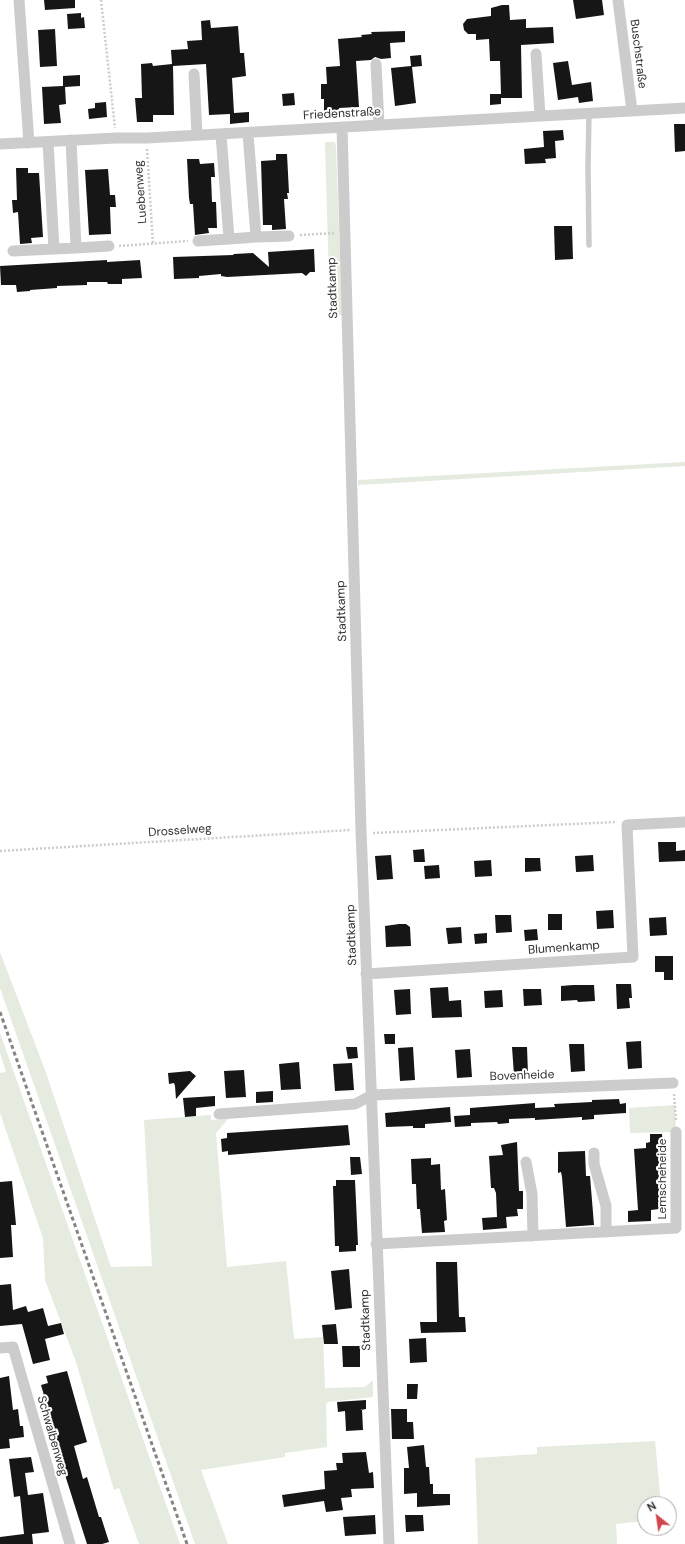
<!DOCTYPE html>
<html>
<head>
<meta charset="utf-8">
<style>
	body { margin:0 }
	#map { position:relative; width:685px; height:1544px; overflow:hidden; background:#fff; font-family:"DM Sans",sans-serif }
	canvas { display:block }
	.north { position:absolute; left:637px; top:1496px; width:40px; height:40px; box-sizing:border-box; background:#fff; border:1px solid #acacac; border-radius:50%; rotate:330deg; font-size:11px; font-weight:700; line-height:16px; text-align:center; color:#2f2f2f }
	.north::after { content:''; display:block; margin:auto; width:14px; height:18px; background:#d2454f; clip-path:polygon(50% 0,100% 100%,50% 72%,0 100%) }
</style>
</head>
<body>
<div id="map">
<canvas width="685" height="1544"></canvas>
<div class="north">N</div>
</div>
<script>
const ctx = document.querySelector('canvas').getContext('2d');
ctx.lineJoin = 'round';
function fillPath(path, color) { ctx.fillStyle = color; ctx.fill(path, 'evenodd'); }
function stroke(path, color, width, dash) { ctx.strokeStyle = color; ctx.lineWidth = width; ctx.lineCap = dash ? 'butt' : 'round'; ctx.setLineDash(dash || []); ctx.stroke(path); }
function label(font, color, halo, rows, align = 'center') {
  ctx.font = font + ' "DM Sans",sans-serif'; ctx.lineWidth = 4; ctx.setLineDash([]); ctx.textBaseline = 'middle'; ctx.strokeStyle = halo; ctx.fillStyle = color; for (const [text, x, y, turn = 0] of rows) {
    ctx.save(); ctx.translate(x, y); ctx.rotate((+turn || 0) * Math.PI / 180); ctx.textAlign = isNaN(turn) ? turn : align; if (halo) ctx.strokeText(text, 0, 0); ctx.fillText(text, 0, 0); ctx.restore();
  }
}
const green = new Path2D(`
	M325 142H335L336 147 342 315 330 316Z
	M685 462V466L358 485V480Z
	M0 952 45 1070 111 1267 152 1266 144 1120 211 1115V1120L228 1119 216 1133 227 1267 286 1261 294 1339 323 1337 325 1388 365 1387 373 1380V1397L328 1402 326 1405 327 1447 285 1453V1457L201 1470 228 1544H195L0 988Z
	M0 1033 180 1544H139L119 1488 114 1490 76 1362 45 1280 43 1238 0 1113V1073L6 1072 0 1053Z
	M675 1105 676 1132 630 1133 629 1108Z
	M655 1441 661 1504H645V1521L616 1524 617 1544H478L475 1458 537 1454V1447Z`);
const building = new Path2D(`
	M44 0H75V8L45 10Z
	M573 0H602L604 15 576 19Z
	M502 5H509L510 20 526 19V28L553 27 554 43 521 45 522 98H501V95V104L490 105V94H501L500 61H490L489 39 476 40V34H468L464 30 463 24 467 19 491 16V8Z
	M81 13V18L84 17 85 28 68 29 67 14Z
	M210 20 211 28 238 26 240 53H244L246 76 232 78 234 113 249 112V122L230 124V114L209 115 206 64 173 66 174 115H153V122H137L135 98H142L141 64 152 63 153 66 172 64 171 50 188 49 187 41 202 40 201 21Z
	M55 29 57 66 40 67 38 30Z
	M405 31V42L390 43 391 58 381 59 375 57 371 60 356 61 359 107 339 108 340 114 324 115V99H321V84H327L326 67 340 66 338 39 362 37 361 35 372 34 371 32Z
	M421 55 422 66 412 67 416 103 395 106 391 68 411 66 410 56Z
	M568 61 572 85 591 82 593 101 579 103 578 97 558 100 553 63Z
	M80 75V86L65 87 66 104 59 105 61 123 44 124 42 87 63 86V76Z
	M294 93 295 105 283 106 282 94Z
	M106 102 107 117 89 119 88 109 95 108V103Z
	M674 124H685V151L675 152Z
	M563 130 564 140 555 141 556 158 545 159 546 163 525 164 524 149 544 147 543 131Z
	M276 154H287L289 193H287L288 199H284L286 229 272 230V225H263L261 161 276 160Z
	M187 159H199L200 164 214 163 215 177H211L212 202H216L217 228H208L209 233 195 235 193 204H190L189 198Z
	M16 168H28V173H39L43 237 31 238 32 243 20 244 18 212 13 213 12 200H17Z
	M108 169 110 195H115L116 207H110L111 234 89 235 85 170Z
	M554 226H572L573 259 555 260Z
	M314 249 315 272H310L306 276 302 273 227 277 221 276V274L199 276V278L174 279 173 257 233 255 234 254 253 253 269 267 268 252Z
	M107 260V262L140 260 142 278 122 279V284H108L107 282H87V285L57 286V288L30 290V291L17 292 16 285H1L0 266Z
	M658 842H676V851L685 850V861L659 862Z
	M424 849 425 862H414L413 850Z
	M391 855 393 879 377 880 375 856Z
	M593 855 594 871 576 872 575 856Z
	M525 858H540L541 871 525 872Z
	M491 860 492 876 475 877 474 861Z
	M439 865 440 878 425 879 424 866Z
	M613 910 614 928 597 929 596 911Z
	M548 914H562V930H548Z
	M495 915H511L512 932 496 933Z
	M666 917 667 935 650 936 649 918Z
	M399 924H406L410 927 411 946 386 947 385 926Z
	M461 927 462 943 448 944 446 928Z
	M537 929 538 940 525 941 524 930Z
	M487 933V943L475 944 474 934Z
	M655 956H673V980H664V972H655Z
	M616 984H631L632 998H629L630 1008 617 1009Z
	M573 985H594L595 1001 578 1002 577 1000 561 1001V986Z
	M448 987 449 1001 461 1000 462 1017 432 1018 430 988Z
	M410 989 411 1014 396 1015 394 990Z
	M523 989H541L542 1005 524 1006Z
	M502 990 503 1007 485 1008 484 991Z
	M384 1034H395V1044H385Z
	M641 1041 642 1068 628 1069 626 1042Z
	M569 1044H584L585 1071 571 1072Z
	M346 1047H357L358 1058 348 1059Z
	M413 1047 415 1080 400 1081 398 1048Z
	M512 1047H527L528 1074 514 1075Z
	M470 1049 472 1077 457 1078 455 1050Z
	M299 1062 301 1089 281 1090 279 1064Z
	M352 1063 354 1090 335 1091 333 1064Z
	M244 1070 246 1097 226 1098 224 1071Z
	M190 1071 196 1076 176 1099 175 1086 174 1083 169 1084 168 1073Z
	M273 1091V1102L256 1103V1092Z
	M215 1096V1106L196 1108V1116L185 1117 183 1098Z
	M619 1099 620 1104 626 1103V1113L594 1115V1119L582 1120V1117L535 1120V1118L509 1119V1123L498 1124 497 1122 471 1123V1126L455 1127 454 1116 470 1115V1108L535 1103V1108L555 1107 554 1104 592 1102V1100Z
	M450 1107 451 1122 425 1124V1128H413V1126L386 1127 385 1113Z
	M348 1125 350 1145 228 1155V1151L222 1152 221 1139 227 1138V1133Z
	M650 1134H662L663 1148H659V1167H664L665 1202H659V1209L651 1210V1221L628 1222V1211L638 1210 634 1149 646 1148V1143L650 1142Z
	M517 1142 519 1191H523V1209H517L518 1216 506 1217 507 1228 483 1230 482 1218 497 1217 496 1193 494 1188H491L489 1156 503 1155 501 1145Z
	M585 1151 586 1176H590L594 1225 566 1227 562 1177 561 1172 558 1173V1152Z
	M350 1157H360L362 1174 351 1175Z
	M431 1158V1165L440 1164 441 1190 445 1189 447 1220 444 1221 445 1232 422 1233 420 1209H417L416 1184H412L411 1159Z
	M336 1180H355L358 1245H356V1251L339 1252V1246H335L333 1186H336Z
	M12 1181 16 1225H11L13 1257 0 1258V1182Z
	M436 1262H457L459 1317H465L466 1332 421 1333 420 1322H437Z
	M349 1269 352 1308 335 1310 331 1271Z
	M11 1284 13 1310 26 1306 28 1312 43 1308 48 1326 61 1323 64 1334 45 1339 50 1360 33 1364 22 1324 0 1326V1285Z
	M336 1324 338 1344H324L322 1325Z
	M426 1338 427 1362 410 1363 409 1339Z
	M342 1346H360V1367H343Z
	M67 1371 87 1442 74 1446 83 1479 87 1477 99 1517H101L109 1542 102 1544H87L66 1478 61 1461H63L41 1385 48 1383 46 1376Z
	M9 1376 13 1410 18 1409 20 1426H23L24 1437 9 1439 10 1448 0 1449V1378Z
	M407 1384H418L417 1399H407Z
	M366 1400V1409L361 1410 362 1409 363 1430 346 1431 345 1411 338 1412 337 1402Z
	M391 1409H407V1422H413L414 1439H392Z
	M424 1445 426 1467H429L430 1484H433V1494H450V1505L417 1507V1493L404 1494V1468H409L407 1447Z
	M366 1452 369 1473 373 1472 374 1488 351 1489 352 1497 341 1498 343 1510 326 1512 324 1501 284 1507 282 1495 325 1489 324 1471 337 1470 336 1463H343L342 1453Z
	M31 1457 34 1472 25 1473 28 1495 43 1493 49 1532 32 1534 33 1544H0V1537L24 1534 20 1496 14 1497 9 1459Z
	M375 1515 376 1534 345 1536 343 1517Z
	M405 1515H423L424 1531 406 1532Z`);
const path = new Path2D(`
	M101 0 115 128
	M147 149 153 244
	M300 235 335 233
	M119 246 188 241
	M373 833 617 822
	M0 851 350 830
	M674 1094 676 1121`);
const service = new Path2D(`
	M589 245 588 166 589 113`);
const minor = new Path2D(`
	M19 0 29 143
	M618 0 632 111
	M536 54 540 116
	M376 64 379 125
	M194 74 197 135
	M342 127 361 830 389 1544
	M221 134 229 239 256 237 248 133
	M48 142 54 249 76 248 71 140
	M0 144 116 138H147L685 108
	M256 237 289 236
	M198 241 229 239
	M76 248 109 246
	M13 251 54 249
	M366 974 633 957 627 825 685 822
	M219 1114 355 1104 372 1095 673 1083
	M594 1153V1164L606 1206V1232
	M526 1162 532 1194 533 1236
	M376 1244 676 1228V1132
	M0 1348 13 1347 70 1544`);
const rail = new Path2D(`
	M0 1012 187 1544`);
const streetNames = [
	["Buschstraße",638,54,83],
	["Friedenstraße",342,114,-3],
	["Luebenweg",141,192,-94],
	["Stadtkamp",333,288,-92],
	["Stadtkamp",342,611,-92],
	["Drosselweg",180,831,-4],
	["Stadtkamp",352,935,-92],
	["Blumenkamp",564,948,-4],
	["Bovenheide",522,1076,-2],
	["Lemscheheide",663,1179,-90],
	["Stadtkamp",366,1320,-92],
	["Schwalbenweg",52,1436,74]
];
fillPath(green, '#e5ebdf');
fillPath(building, '#161616');
stroke(path, '#ccc', 2.5, [2, 2]);
stroke(service, '#ccc', 5.5);
stroke(minor, '#ccc', 11);
stroke(rail, '#848484', 3, [4, 3]);
label('12px', '#2f2f2f', '#fff', streetNames);
</script>
</body>
</html>
